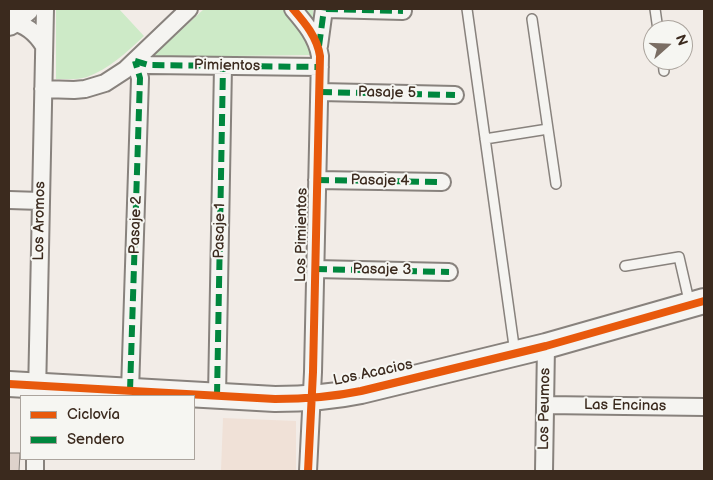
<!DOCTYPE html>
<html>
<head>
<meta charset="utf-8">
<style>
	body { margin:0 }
	#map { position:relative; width:713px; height:480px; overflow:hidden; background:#f2ece7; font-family:"Balsamiq Sans",sans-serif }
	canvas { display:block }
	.frame { position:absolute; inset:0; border:10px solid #3b2a1e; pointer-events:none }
	.legend { position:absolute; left:20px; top:395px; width:175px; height:65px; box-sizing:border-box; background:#f6f6f2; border:1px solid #aba49d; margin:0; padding:6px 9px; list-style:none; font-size:15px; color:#3b2a1e }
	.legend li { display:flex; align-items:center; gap:10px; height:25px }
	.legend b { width:25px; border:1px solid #aba49d }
	.north { position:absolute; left:643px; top:20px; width:50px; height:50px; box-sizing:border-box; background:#f6f6f2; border:1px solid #aba49d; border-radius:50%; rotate:70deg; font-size:14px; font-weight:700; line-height:20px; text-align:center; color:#3b2a1e }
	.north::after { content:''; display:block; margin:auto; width:18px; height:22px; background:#7b6e64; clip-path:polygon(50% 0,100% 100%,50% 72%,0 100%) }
</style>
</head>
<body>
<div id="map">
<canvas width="713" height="480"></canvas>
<div class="frame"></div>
<ul class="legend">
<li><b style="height:6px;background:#e8590c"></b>Ciclovía</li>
<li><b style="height:6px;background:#00873e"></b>Sendero</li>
</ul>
<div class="north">N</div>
</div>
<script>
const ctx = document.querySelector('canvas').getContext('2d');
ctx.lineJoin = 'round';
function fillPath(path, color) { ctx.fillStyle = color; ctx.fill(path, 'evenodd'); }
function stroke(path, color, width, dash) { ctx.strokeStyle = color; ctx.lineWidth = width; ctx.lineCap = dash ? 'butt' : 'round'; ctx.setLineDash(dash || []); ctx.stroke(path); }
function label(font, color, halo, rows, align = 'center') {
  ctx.font = font + ' "Balsamiq Sans",sans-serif'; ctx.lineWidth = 4; ctx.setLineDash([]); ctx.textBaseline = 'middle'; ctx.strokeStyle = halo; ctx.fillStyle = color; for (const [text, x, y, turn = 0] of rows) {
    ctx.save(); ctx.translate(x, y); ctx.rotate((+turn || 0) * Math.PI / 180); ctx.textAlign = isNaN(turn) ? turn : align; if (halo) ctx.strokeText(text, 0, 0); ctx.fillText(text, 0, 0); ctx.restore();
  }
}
const built = new Path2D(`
	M223 418 296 421V471H221Z`);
const green = new Path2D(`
	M56 9H119L144 36C127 52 109 69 87 77 78 80 66 79 56 79Z
	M204 9H313V55L152 57Z`);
const building = new Path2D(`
	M9 453H20L19 471H9Z`);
const lane = new Path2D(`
	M467 9 515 353
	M655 9 658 30
	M532 19 556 184
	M663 60 664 71
	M485 139 548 129
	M625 266 679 257 690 305`);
const street = new Path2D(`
	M293 9C305 23 317 37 320 56L313 372 308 471
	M326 9 403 11
	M11 22C26 24 36 33 44 46
	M319 46 324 9
	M135 61 149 65 320 67
	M43 89 74 90 85 89 105 83 125 70 189 9
	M320 92 455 95
	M317 180 442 182
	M9 200 41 201
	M315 269 449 272
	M130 391 140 78 135 61
	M37 394 45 9
	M217 396 223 66
	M545 405 704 407
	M35 471V459
	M544 471 546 346`);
const secondary = new Path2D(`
	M9 23 26 9
	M9 384 275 399C304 399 332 397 361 391L546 346 704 301`);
const quiet = new Path2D(`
	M326 9 403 11
	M319 46 324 9
	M135 61 149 65 320 67
	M320 92 455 95
	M317 180 442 182
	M315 269 449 272
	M130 391 140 78 135 61
	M217 396 223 66`);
const cycleway = new Path2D(`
	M293 9C305 23 317 37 320 56L313 372 308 471
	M9 384 275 399C304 399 332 397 361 391L546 346 704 301`);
const streetNames = [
	["Pimientos",227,66,1],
	["Pasaje 5",387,93,1],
	["Pasaje 4",380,181,1],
	["Los Aromos",40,221,-89],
	["Pasaje 2",136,225,-88],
	["Pasaje 1",220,231,-89],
	["Los Pimientos",302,235,-89],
	["Pasaje 3",382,270,1],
	["Los Acacios",373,373,-12],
	["Las Encinas",625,406,1],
	["Los Peumos",545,409,-89]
];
fillPath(built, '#f0e1d7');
fillPath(green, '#cdeac7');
fillPath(building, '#ded2cb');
stroke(building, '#88827d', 1);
stroke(lane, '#88827d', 12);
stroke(street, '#88827d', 20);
stroke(secondary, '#88827d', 28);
stroke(lane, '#f5f4f1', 9);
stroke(street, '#f5f4f1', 16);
stroke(secondary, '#f5f4f1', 24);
stroke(quiet, '#00873e', 6, [12, 6]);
stroke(cycleway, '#e8590c', 8);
label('15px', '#3b2a1e', '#f6f6f2', streetNames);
</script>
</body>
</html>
